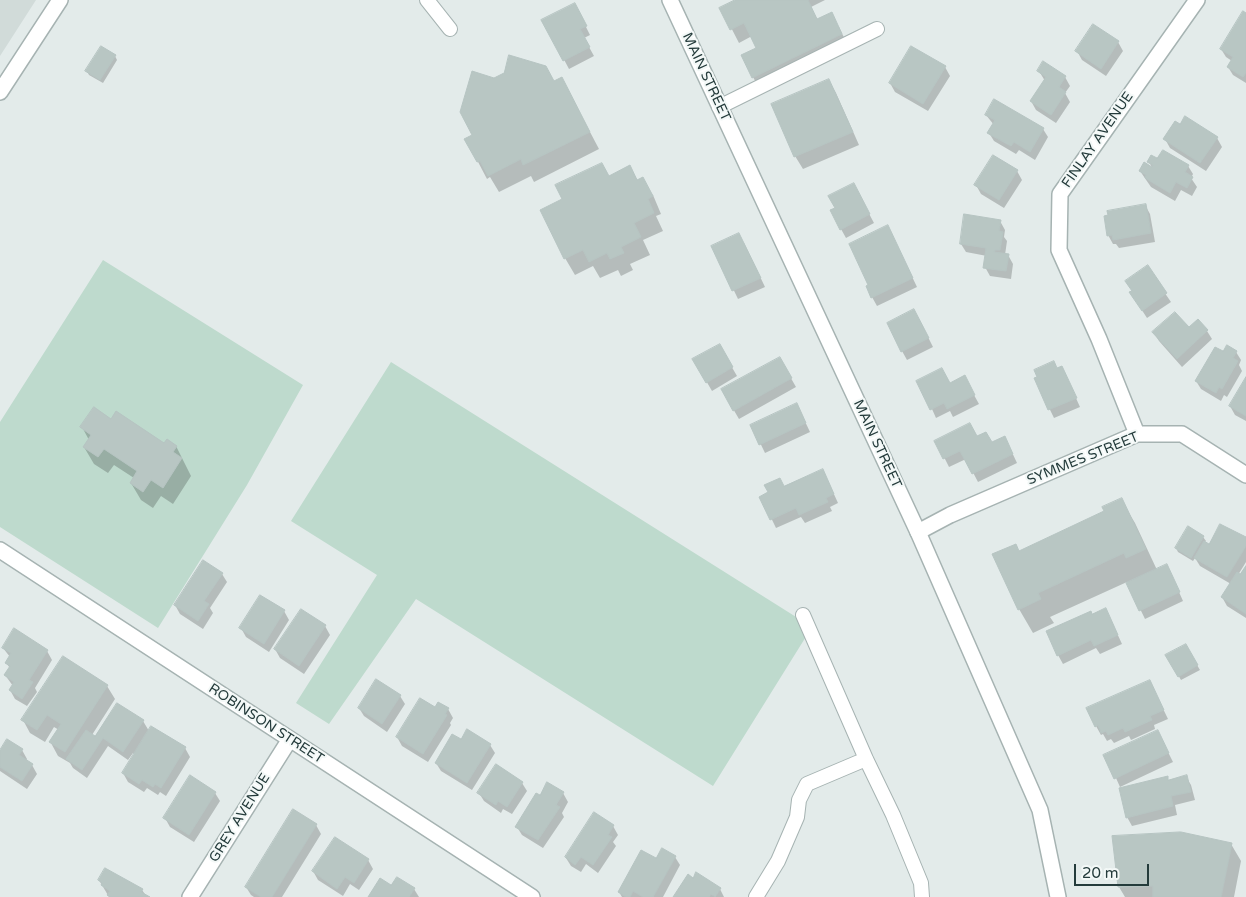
<!DOCTYPE html>
<html>
<head>
<meta charset="utf-8">
<style>
	body { margin:0 }
	#map { position:relative; width:1246px; height:897px; overflow:hidden; background:#e3ebea; font-family:"Varela Round",sans-serif }
	canvas { display:block }
	.scale { position:absolute; left:1074px; top:864px; width:75px; height:22px; box-sizing:border-box; border:2px solid #243b3b; border-top:0; padding-left:6px; font-size:15px; line-height:18px; white-space:nowrap; color:#243b3b; -webkit-text-stroke:4px #f3f8f7; paint-order:stroke }
</style>
</head>
<body>
<div id="map">
<canvas width="1246" height="897"></canvas>
<div class="scale">20 m</div>
</div>
<script>
const ctx = document.querySelector('canvas').getContext('2d');
ctx.lineJoin = 'round';
function fillPath(path, color) { ctx.fillStyle = color; ctx.fill(path, 'evenodd'); }
function stroke(path, color, width, dash) { ctx.strokeStyle = color; ctx.lineWidth = width; ctx.lineCap = dash ? 'butt' : 'round'; ctx.setLineDash(dash || []); ctx.stroke(path); }
function label(font, color, halo, rows, align = 'center') {
  ctx.font = font + ' "Varela Round",sans-serif'; ctx.lineWidth = 4; ctx.setLineDash([]); ctx.textBaseline = 'middle'; ctx.strokeStyle = halo; ctx.fillStyle = color; for (const [text, x, y, turn = 0] of rows) {
    ctx.save(); ctx.translate(x, y); ctx.rotate((+turn || 0) * Math.PI / 180); ctx.textAlign = isNaN(turn) ? turn : align; if (halo) ctx.strokeText(text, 0, 0); ctx.fillText(text, 0, 0); ctx.restore();
  }
}
const built = new Path2D(`
	M0 0H36L0 56Z`);
const green = new Path2D(`
	M103 260 303 385 247 485 158 628 0 527V422Z
	M391 362 812 627 713 786 416 599 329 724 296 703 377 575 291 521Z`);
const shadow = new Path2D(`
	M738 0H825L811 7 818 21 839 27 849 48 760 90 753 77 758 48 752 36 739 43 721 8Z
	M579 13 590 35 584 38 594 56 569 69 543 20Z
	M1246 14V83L1233 75 1228 67 1232 61 1226 57 1221 49Z
	M1118 42 1123 51 1106 76 1082 60 1077 51Z
	M115 56 117 60 103 83 89 75 87 71Z
	M945 67 950 76 928 111 895 92 890 83Z
	M1039 71 1065 77 1070 86 1065 93 1070 102 1056 123 1036 110 1031 101 1045 81Z
	M562 79 599 149 534 182 531 176 499 192 490 177 487 179 466 139 473 135 494 80 554 82Z
	M829 81 836 93 859 145 803 169 795 156Z
	M986 115 1043 129 1048 137 1035 160 1019 150 1016 154 994 141 989 133 994 125Z
	M1181 125 1217 138 1222 147 1206 171 1170 148 1165 139Z
	M1149 162 1188 166 1193 174 1191 178 1197 187 1192 196 1181 190 1175 201 1151 187 1140 171 1153 169Z
	M630 167 638 181 653 195 661 214 656 216 663 231 643 240 650 255 630 264 633 270 621 276 618 270 600 278 593 266 575 275 565 258 609 177Z
	M1017 171 1022 180 1004 208 981 194 976 185Z
	M858 193 874 223 846 238 841 229 836 208Z
	M1145 205 1150 214 1155 242 1119 248 1116 244H1113L1108 235Z
	M1000 221 1005 230 1004 237 1007 241 1005 255H1008L1013 264 1011 279 990 276 985 267 987 256 966 252 961 244Z
	M892 235 917 287 877 306 872 297Z
	M744 243 765 287 738 299 713 247Z
	M1147 267 1171 302 1147 318 1136 301 1133 292Z
	M919 319 933 347 907 360 902 351Z
	M1207 331 1212 339 1182 367 1159 341 1154 333Z
	M719 345 737 376 712 391 694 360Z
	M1236 352 1241 360 1239 365 1242 371 1227 397 1224 395 1221 401 1201 389 1196 381 1223 353Z
	M780 359 796 387 739 419 722 390Z
	M1062 367 1080 407 1054 418 1035 379Z
	M1246 380V421L1235 415 1230 406Z
	M950 384 969 386 979 404 953 417 950 411 936 418 932 409Z
	M801 413 810 432 765 453 752 426Z
	M82 427 176 446 191 476 173 504 161 496 153 508 141 500 131 483 134 478 114 465 108 473 94 464 84 447 89 440Z
	M977 437 992 444 1009 446 1017 463 978 482 966 459 949 467 936 441Z
	M823 470 838 503 830 507 832 511 805 523 801 517 776 528 761 497Z
	M1121 500 1135 523 1157 570 1171 574 1183 601 1145 619 1127 582 1050 617 1054 623 1033 633 1019 609 994 555 1019 552 1106 512Z
	M1203 537 1206 541 1204 543 1209 545 1246 539V562L1238 575 1241 576 1246 568V618L1227 606 1222 597 1231 584 1200 566 1195 558 1193 561 1178 552 1176 548Z
	M222 574 227 582 210 608 213 613 203 629 180 614 175 605Z
	M284 611 289 620 269 652 246 637 241 628Z
	M1092 616 1110 618 1122 644 1100 654 1096 648 1063 664 1058 655Z
	M325 626 330 635 304 674 280 658 275 649Z
	M14 630 47 651 52 660 35 688 37 692 27 706 15 699 10 690 13 686 5 675 10 668 6 663 10 657 3 648Z
	M1185 645 1200 670 1181 680 1167 656Z
	M63 657 107 686 115 699 92 735 96 738 143 721 149 731 185 748 190 757 166 796 160 792 158 795 147 788 144 792 128 782 123 773 135 754 133 753 128 760 108 746 87 778 73 768 70 763 58 756 51 743 59 730 54 727 45 742 30 733 23 720Z
	M1154 690 1168 719 1154 725 1155 729 1131 740 1129 736 1114 743 1111 739 1107 741 1103 734 1101 735 1096 726Z
	M400 696 405 704 387 732 364 716 359 708Z
	M435 709H448L453 718 450 723 451 725 428 762 402 746 397 737Z
	M1162 740 1173 762 1120 787 1116 778Z
	M461 741 490 745 495 753 472 790 441 771 436 763Z
	M22 750 27 759 26 761 32 765 37 774 27 789 0 771V753Z
	M1186 777 1191 785 1195 800 1175 805 1177 815 1132 826 1127 817 1167 778 1169 781Z
	M522 783 527 791 512 814 503 809 501 813 484 801 479 793Z
	M215 793 220 801 194 842 170 827 165 818Z
	M563 793 568 802 562 813 564 817 543 848 522 835 517 827 540 797Z
	M595 814 613 826 618 835 613 842 616 846 598 873 586 864 581 872 571 866 566 858Z
	M316 825 321 834 282 897H254L251 895 246 887Z
	M1231 844 1241 861 1234 897H1125L1119 887Z
	M675 857 680 865 663 897H622L619 892 656 860Z
	M368 860 373 869 359 890 350 884 343 896 318 880 313 871Z
	M99 880 142 890 147 897H109Z
	M392 887 414 889 419 897H369Z
	M720 889 724 897H675Z`);
const building = new Path2D(`
	M735 0H808L817 19 832 12 842 34 752 78 741 55 756 48 744 23 730 30 719 8Z
	M575 3 587 26 580 29 590 47 563 61 541 20Z
	M1243 11 1246 13V73L1243 77 1227 67 1233 57 1220 49Z
	M1093 24 1119 41 1101 69 1075 51Z
	M101 46 116 55 100 80 85 71Z
	M911 46 946 66 923 104 889 83Z
	M509 55 546 66 554 81 562 77 590 132 523 165 521 159 488 176 480 161 477 162 464 139 472 135 460 112 472 71 494 78 504 73Z
	M1043 61 1066 76 1059 87 1066 92 1051 115 1030 101 1046 77 1037 71Z
	M829 79 853 132 794 157 771 104Z
	M994 99 1044 128 1030 152 1014 142 1011 146 987 133 995 120 985 115Z
	M1185 116 1218 137 1200 163 1163 139 1175 121 1180 124Z
	M1163 150 1189 165 1185 172 1193 177 1187 188 1176 182 1170 193 1145 178 1146 175 1139 171 1144 162 1152 167 1153 165 1147 162 1151 155 1157 158Z
	M993 155 1018 170 999 200 974 185Z
	M602 163 609 176 630 165 637 180 643 177 653 196 648 199 654 213 634 223 641 237 621 247 624 253 610 259 607 253 589 262 583 250 564 259 540 210 562 199 555 185Z
	M854 183 870 214 840 230 830 210 835 208 828 196Z
	M1146 204 1151 233 1113 240 1112 235 1107 236 1104 216 1108 215 1107 211Z
	M964 214 1001 220 999 231 1003 232 1000 250H995L994 252 1009 254 1006 271 983 268 986 248 960 244Z
	M888 225 913 278 871 298 866 286 868 285 849 244Z
	M739 233 761 278 732 291 711 246Z
	M1148 265 1167 293 1142 311 1129 292 1132 291 1125 281Z
	M914 309 929 338 901 352 887 323Z
	M1175 312 1189 327 1198 319 1208 330 1177 359 1152 332Z
	M720 344 733 367 706 383 692 359Z
	M1227 345 1237 351 1233 358 1238 361 1222 389 1219 387 1216 393 1195 381 1215 347 1223 351Z
	M780 357 792 378 733 411 721 389Z
	M1054 361 1057 368 1062 366 1077 398 1048 410 1034 378 1037 377 1034 370Z
	M942 368 950 383 965 375 975 395 947 409 944 403 930 410 916 381Z
	M1246 377V416L1229 406Z
	M797 403 806 423 759 445 750 425Z
	M94 407 111 419 116 411 164 443 167 439 177 446 173 452 182 458 163 488 151 480 143 492 130 483 137 471 104 449 98 457 83 447 91 435 80 427Z
	M970 423 977 436 986 432 992 442 1005 436 1013 454 972 474 960 451 943 459 934 441Z
	M823 469 834 494 826 498 828 502 799 515 796 508 770 520 759 497 768 492 764 485 780 478 784 486Z
	M1122 498 1146 549 1126 558 1124 553 1038 593 1041 599 1018 610 992 554 1016 544 1019 551 1104 511 1102 507Z
	M1220 524 1246 537V546L1227 577 1194 558 1204 541 1209 544Z
	M1188 526 1204 536 1191 558 1175 548Z
	M203 560 223 573 204 601 209 604 198 621 174 605Z
	M1167 564 1180 592 1139 611 1126 583Z
	M1246 566V614L1221 597 1237 572 1240 574Z
	M260 595 285 610 264 644 239 628Z
	M1106 608 1118 635 1094 646 1091 640 1057 656 1046 631 1091 611 1092 614Z
	M301 609 326 625 299 666 274 649Z
	M14 628 48 650 29 680 33 682 22 699 9 690 14 682 4 675 10 666 5 663 11 653 2 648Z
	M1186 644 1198 665 1178 677 1165 655Z
	M63 656 108 685 65 752 49 742 61 724 47 715 37 730 21 720Z
	M376 679 401 695 382 724 358 708Z
	M1150 680 1164 710 1150 716 1152 720 1125 732 1123 728 1108 735 1106 731 1101 733 1098 725 1095 727 1086 708Z
	M420 698 435 707 438 702 449 708 445 714 447 715 423 754 396 737Z
	M117 703 144 720 123 752 103 738 82 770 66 759 86 730 95 736Z
	M151 726 186 747 161 788 155 784 153 787 142 780 139 784 122 773Z
	M467 729 491 744 467 783 435 763 452 734 461 739Z
	M1158 730 1169 753 1114 779 1103 755Z
	M7 739 23 749 19 755 33 764 22 781 0 767V750Z
	M496 764 523 782 507 807 498 801 496 805 477 793Z
	M190 775 216 792 189 835 163 818Z
	M1187 775 1191 792 1171 796 1173 806 1126 818 1119 788 1168 776V780Z
	M547 782 564 792 556 805 560 807 538 840 515 827 536 793 540 795Z
	M293 809 317 824 272 897H261L245 887Z
	M594 812 614 825 608 835 612 837 593 865 581 857 575 865 565 857Z
	M1181 832 1232 843 1221 897H1153V886L1118 887 1112 836Z
	M335 837 369 859 354 883 345 877 337 889 312 871Z
	M662 848 676 856 653 897H643L633 891 630 897H626L618 892 641 850 656 858Z
	M105 868 143 889 141 892 150 897H110L107 895 110 891 101 885 102 883 98 880Z
	M696 872 721 888 715 897 711 894 709 897H673L688 874 693 878Z
	M397 877 415 888 409 897H368L380 878 391 885Z`);
const service = new Path2D(`
	M427 0 450 29
	M719 107 877 29
	M803 615 866 759 893 815 921 883 922 897
	M756 897 778 861 797 817 799 800 807 784 866 759`);
const minor = new Path2D(`
	M0 92 60 0
	M1137 434 1099 339 1059 250 1060 194 1197 0
	M918 532 950 515 1137 434H1182L1246 475
	M0 550 532 897
	M190 897 290 739`);
const tertiary = new Path2D(`
	M670 0 918 532 1040 810 1058 897`);
const streetNames = [
	["MAIN STREET",706,77,65],
	["FINLAY AVENUE",1098,140,-55],
	["MAIN STREET",877,444,65],
	["SYMMES STREET",1083,459,-22],
	["ROBINSON STREET",266,724,33],
	["GREY AVENUE",240,818,-58]
];
fillPath(built, '#d1dbd9');
fillPath(green, '#bedacd');
fillPath(shadow, '#0003');
fillPath(building, '#b8c6c3');
stroke(building, '#b6c4c2', 1);
stroke(service, '#a6b3b2', 16);
stroke(minor, '#a6b3b2', 18);
stroke(tertiary, '#a6b3b2', 18);
stroke(service, '#fff', 14);
stroke(minor, '#fff', 15);
stroke(tertiary, '#fff', 15);
label('14px', '#243b3b', '#f3f8f7', streetNames);
</script>
</body>
</html>
